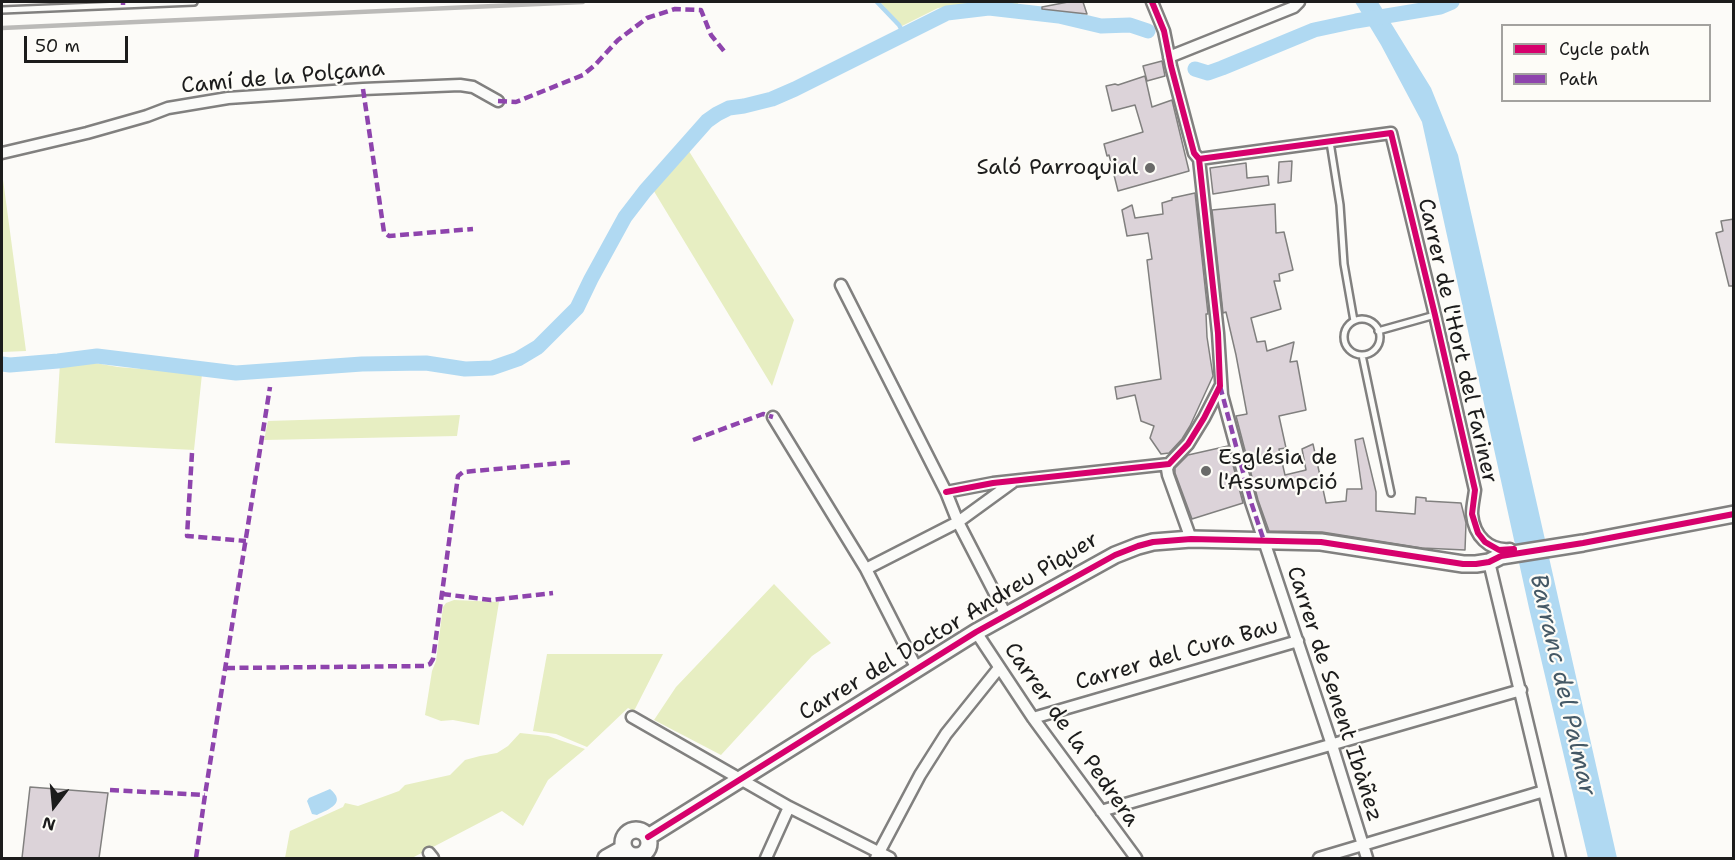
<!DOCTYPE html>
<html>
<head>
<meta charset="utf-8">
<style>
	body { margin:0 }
	#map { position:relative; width:1735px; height:860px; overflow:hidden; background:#fcfbf8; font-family:"Shantell Sans",sans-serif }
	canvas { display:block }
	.frame { position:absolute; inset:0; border:3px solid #1c1c1c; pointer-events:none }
	.legend { position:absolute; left:1501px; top:24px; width:210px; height:78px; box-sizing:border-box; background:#fdfcf7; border:2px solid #a3a29f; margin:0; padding:8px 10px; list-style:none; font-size:18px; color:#1c1c1c }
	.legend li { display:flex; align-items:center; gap:12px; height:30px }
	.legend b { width:30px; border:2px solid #a3a29f }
	.north { position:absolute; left:24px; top:776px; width:60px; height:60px; -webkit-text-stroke:4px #fdfcf7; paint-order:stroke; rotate:196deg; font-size:16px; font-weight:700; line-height:24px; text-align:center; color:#1c1c1c }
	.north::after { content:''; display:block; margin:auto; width:21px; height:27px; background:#1c1c1c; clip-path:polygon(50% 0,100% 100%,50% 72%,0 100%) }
	.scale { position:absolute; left:24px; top:36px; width:104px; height:27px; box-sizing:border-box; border:3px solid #1c1c1c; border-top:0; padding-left:8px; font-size:18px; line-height:21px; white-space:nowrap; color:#1c1c1c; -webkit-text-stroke:4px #fdfcf7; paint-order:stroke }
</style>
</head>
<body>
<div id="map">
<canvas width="1735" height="860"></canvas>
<div class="frame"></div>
<ul class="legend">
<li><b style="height:8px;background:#d6006c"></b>Cycle path</li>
<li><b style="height:8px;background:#8e44ad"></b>Path</li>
</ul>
<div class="north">N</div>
<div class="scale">50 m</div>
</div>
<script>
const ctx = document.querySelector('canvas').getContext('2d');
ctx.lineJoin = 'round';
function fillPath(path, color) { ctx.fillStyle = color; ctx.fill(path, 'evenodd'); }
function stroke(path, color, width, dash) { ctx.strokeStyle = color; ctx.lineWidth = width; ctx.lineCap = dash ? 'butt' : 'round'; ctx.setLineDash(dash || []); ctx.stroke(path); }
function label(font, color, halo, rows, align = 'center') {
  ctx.font = font + ' "Shantell Sans",sans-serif'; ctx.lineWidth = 4.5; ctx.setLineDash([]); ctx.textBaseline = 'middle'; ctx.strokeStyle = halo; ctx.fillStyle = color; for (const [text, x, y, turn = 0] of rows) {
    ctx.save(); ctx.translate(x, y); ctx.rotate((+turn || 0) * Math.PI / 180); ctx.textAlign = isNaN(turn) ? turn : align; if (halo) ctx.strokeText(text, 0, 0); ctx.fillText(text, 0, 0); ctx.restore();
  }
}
const green = new Path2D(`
	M880 2H1017L1019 5 984 3 938 8 902 26Z
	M687 148 794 320 772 386 652 188Z
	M2 172 26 351 2 352Z
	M84 361 118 367 202 374 194 450 55 443 60 363Z
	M460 415 457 436 264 440 268 421Z
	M774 584 831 643 812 656 721 755 654 720 676 687Z
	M454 600 499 602 479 725 453 720 441 721 425 715 432 671 436 661 443 607 446 603Z
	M547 654H663L634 711 628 708 587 747 556 734 533 731Z
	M520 733 548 736 585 749 548 780 523 826 502 811 412 858H285L290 831 343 807 345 803 358 806 399 791 405 785 450 775 465 760 480 756 497 753 508 746Z`);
const water = new Path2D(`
	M1355 2H1378L1431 88 1458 155 1617 858H1588L1529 608 1422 122 1381 45Z
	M330 789C347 803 329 809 317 815L312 814 307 801 309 798Z`);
const stream = new Path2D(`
	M877 2 899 25 904 34`);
const canal = new Path2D(`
	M1195 69 1208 73 1222 68 1314 30 1356 21 1440 7 1452 2
	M2 364 10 365 58 361 97 356 236 373 362 364 426 363 465 369 492 368 518 359 538 347 577 308 591 279 625 217 645 191 707 121 717 114 729 108 744 106 772 99 795 89 947 13 989 8 1059 16 1101 26 1130 25 1148 31`);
const building = new Path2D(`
	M1068 2H1083L1087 14 1042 9V7Z
	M1162 61 1165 76 1147 81 1143 66Z
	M1145 76 1152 107 1172 100 1189 171 1118 191 1109 155 1107 156 1104 144 1143 132 1135 105 1112 111 1106 86 1115 84 1118 85Z
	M1292 161 1291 181 1278 183 1279 162Z
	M1246 163 1247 178 1268 176 1269 185 1213 194 1210 168Z
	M1195 193 1208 314H1206L1207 337 1213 376 1190 426 1182 439 1169 453 1161 454 1150 438 1154 426 1141 421 1135 395 1117 399 1115 387 1161 379 1147 260 1152 259 1148 233 1127 236 1122 210 1132 205 1135 218 1163 214 1162 203 1172 200V198Z
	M1275 204 1276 233 1284 232 1293 270 1279 274 1280 281H1274L1281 309 1251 318 1257 342 1265 341 1267 351 1294 342 1290 362 1297 361 1306 410 1279 416 1286 448 1279 449 1285 475 1306 470 1302 449 1313 444 1326 503 1346 501 1347 489H1362L1355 440 1363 438 1376 492V511L1415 514 1416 497 1426 498V501L1461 503 1466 523 1465 550 1422 548 1322 532 1269 531 1258 500 1236 416 1247 414 1236 355 1226 312 1223 313 1212 210Z
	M1734 219V286H1729L1716 233 1723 231 1721 221Z
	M1228 446 1243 503 1192 519 1175 473V468L1188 455Z
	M30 787 108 793 99 858H22Z`);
const lane = new Path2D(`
	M2 10 194 2
	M1330 142 1340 205 1344 264 1354 321
	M1344 337a18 18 0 1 1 36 0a18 18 0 1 1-36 0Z
	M1378 331 1435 315
	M1362 355 1391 493`);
const street = new Path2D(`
	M1152 2 1164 31 1171 66 1194 153 1199 159 1218 333 1222 395 1251 502 1332 745 1367 858
	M1169 57 1294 7 1299 2
	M2 153 87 133 147 116 168 108 228 98 363 89 460 85 473 87 498 101
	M1199 159 1391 133 1435 315 1475 490C1474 498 1472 506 1472 514 1474 536 1489 551 1510 549
	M841 285 946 492 958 522 1006 615
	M773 417 866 569 917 669
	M1169 464 1167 469 1168 475 1191 539
	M946 492 993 483 1169 464 1188 444 1204 418 1220 387
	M1489 562 1560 858
	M866 569 958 522 1013 482
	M976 632 1033 718 1136 858
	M632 717 789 807 890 858
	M1033 718 1298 641
	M1101 811 1521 690
	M429 853 433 858
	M639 855V858
	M766 858 789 807
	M876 858 920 775 946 734 999 668
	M1319 858 1544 791`);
const secondary = new Path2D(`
	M623 843a13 13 0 1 1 26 0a13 13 0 1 1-26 0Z
	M648 837 976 632 1115 555 1138 546 1153 542 1191 539 1321 542 1463 564H1476L1489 562 1501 556 1583 543 1734 514
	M606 858 624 848`);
const rail = new Path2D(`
	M2 28 583 2`);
const quiet = new Path2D(`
	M123 2V5
	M363 89 384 232 389 236 473 229
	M498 101 516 102 583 75 595 65 618 40 647 18 675 9 701 10 711 35 724 51
	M1220 386 1251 502 1264 541
	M693 440 763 414 773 417
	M192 453 187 536 246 541
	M442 594 491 600 553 593
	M226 668 424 666 430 664 433 659 458 476 463 472 573 462
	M110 790 205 795
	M196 858 205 795 270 387`);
const cycleway = new Path2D(`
	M1199 159 1391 133 1435 315 1475 490 1472 514 1478 533 1485 542 1499 550 1514 549
	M946 492 993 483 1169 464 1188 444 1204 418 1220 386 1218 333 1199 159 1194 153 1171 66 1164 31 1152 2
	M648 837 976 632 1115 555 1138 546 1153 542 1191 539 1321 542 1463 564H1476L1489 562 1501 556 1583 543 1734 514`);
const markers = [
	[1150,168,6,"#6a6a69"],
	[1206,471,6,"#6a6a69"]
];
const streetNames = [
	["Camí de la Polçana",283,78,-5],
	["Carrer de l'Hort del Fariner",1457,341,77],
	["Carrer del Doctor Andreu Piquer",949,627,-31],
	["Carrer del Cura Bau",1177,655,-16],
	["Carrer de Senent Ibàñez",1334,694,72],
	["Carrer de la Pedrera",1071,735,55]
];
const poiNames = [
	["Saló Parroquial",1138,168],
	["Església de",1218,458,"left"],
	["l'Assumpció",1218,483,"left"]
];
const waterNames = [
	["Barranc del Palmar",1562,685,77]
];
fillPath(green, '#e7eec2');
fillPath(water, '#b0d9f2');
stroke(stream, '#b0d9f2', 4.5);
stroke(canal, '#b0d9f2', 15);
fillPath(building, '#dcd3d9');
stroke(building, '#81807f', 1.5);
stroke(lane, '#81807f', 10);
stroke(street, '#81807f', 15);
stroke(secondary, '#81807f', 20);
stroke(lane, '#fbfbf9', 5);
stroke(street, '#fbfbf9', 10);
stroke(secondary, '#fbfbf9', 15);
stroke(rail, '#bbbab8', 4.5);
stroke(quiet, '#8e44ad', 4.5, [9, 4.5]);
stroke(cycleway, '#d6006c', 6);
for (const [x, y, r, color] of markers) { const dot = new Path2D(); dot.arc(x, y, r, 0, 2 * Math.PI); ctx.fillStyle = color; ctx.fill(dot); stroke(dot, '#fdfcf7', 2); }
label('22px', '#1c1c1c', '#fdfcf7', streetNames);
label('22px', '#1c1c1c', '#fdfcf7', poiNames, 'right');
label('italic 24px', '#455966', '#fdfcf7', waterNames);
</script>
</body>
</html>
